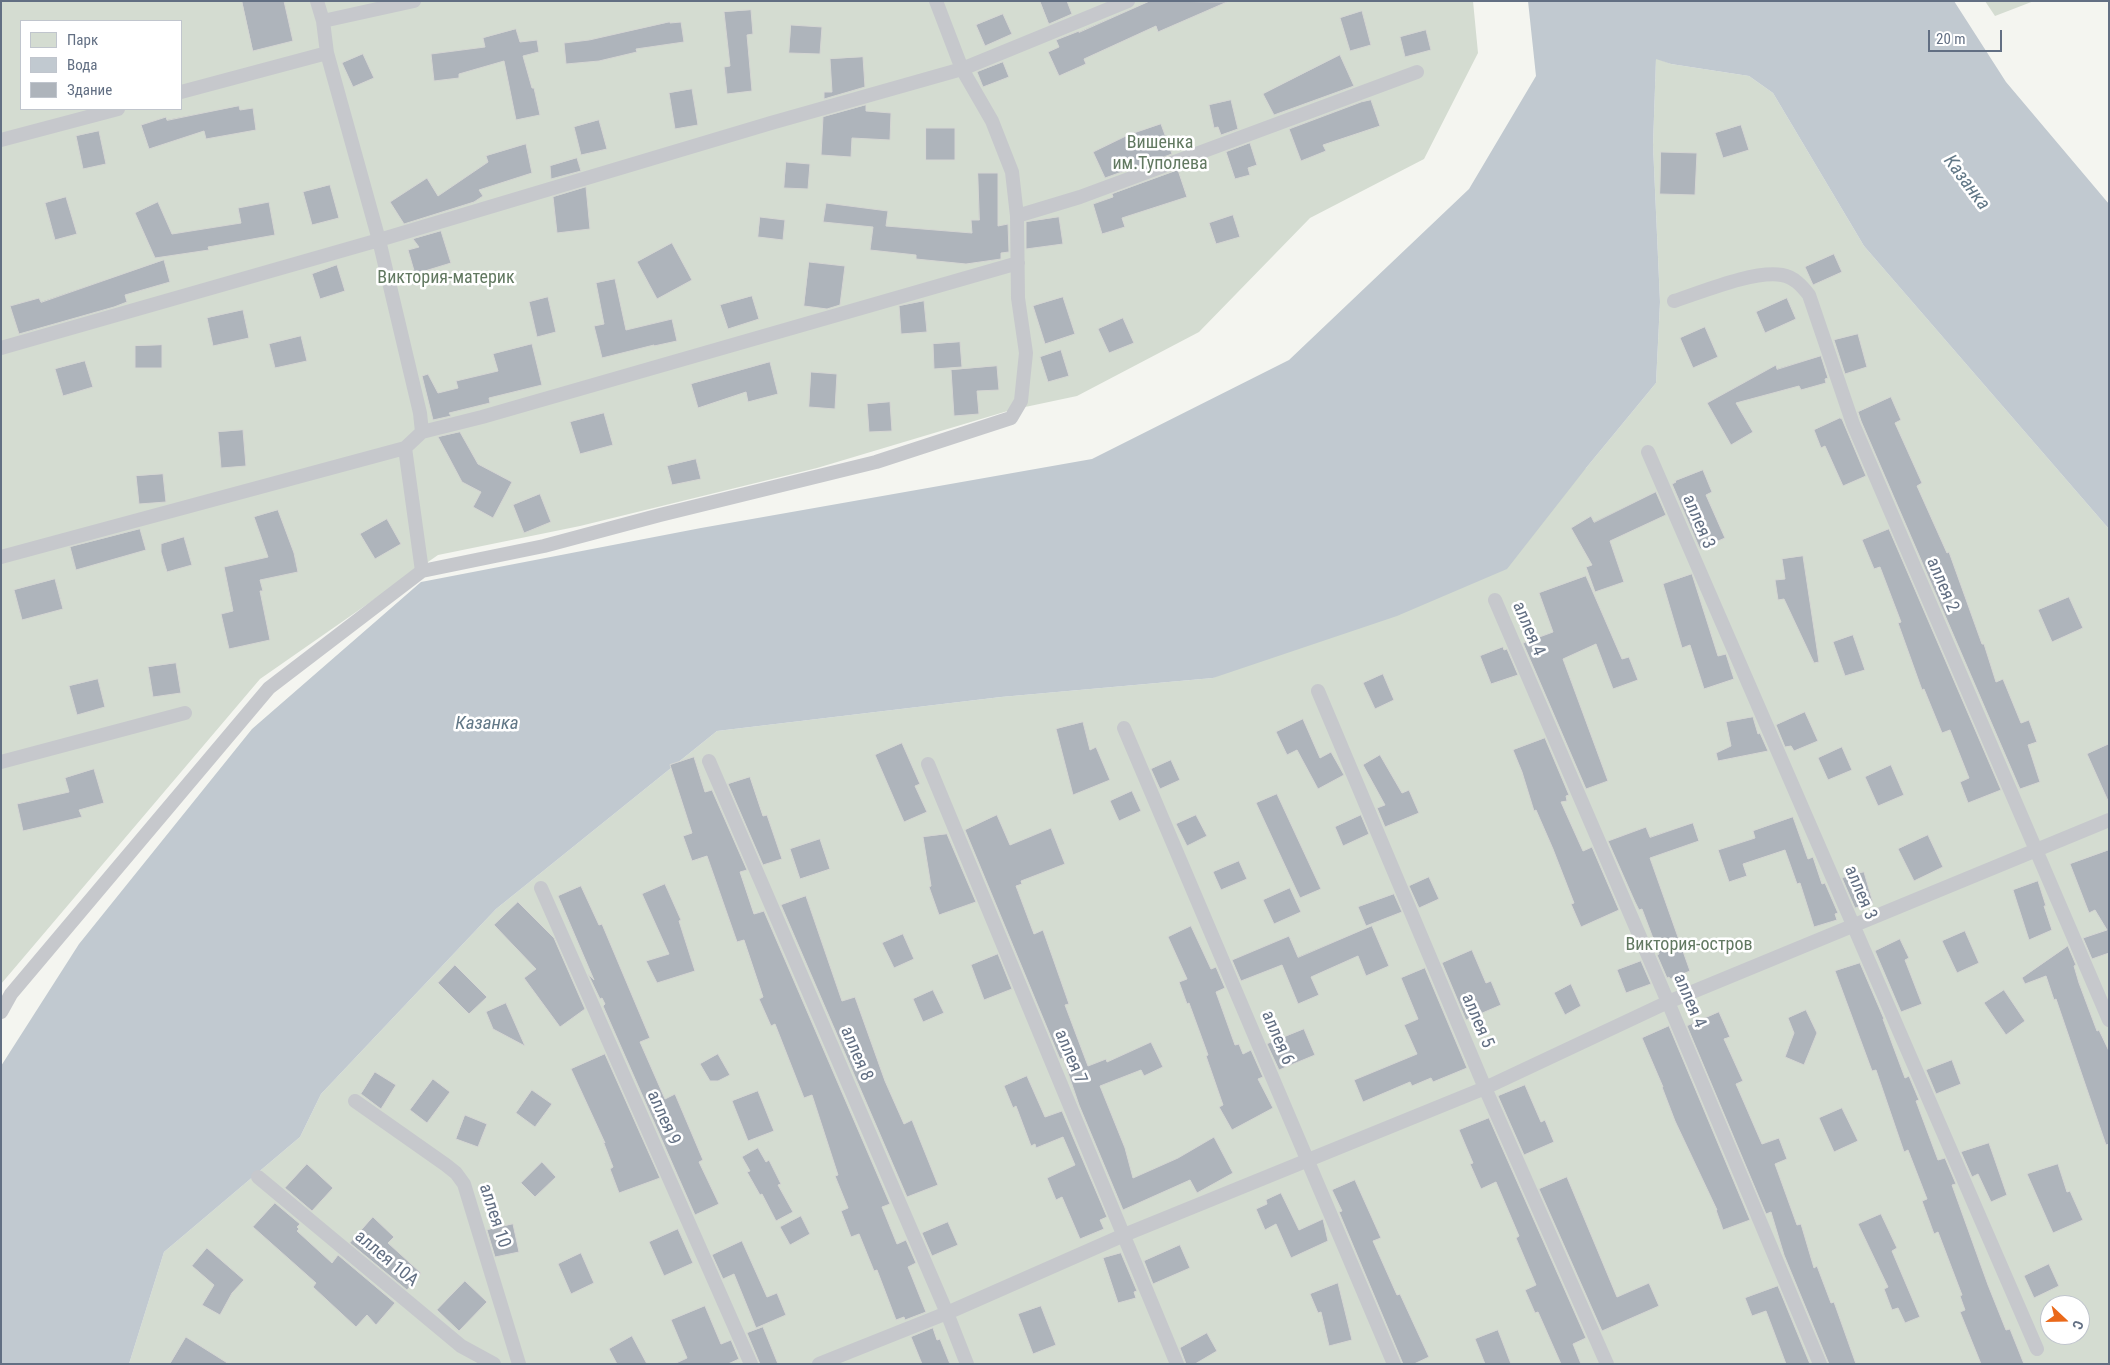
<!DOCTYPE html>
<html>
<head>
<meta charset="utf-8">
<style>
	body { margin:0 }
	#map { position:relative; width:2110px; height:1365px; overflow:hidden; background:#f4f5f0; font-family:"Roboto Condensed",sans-serif }
	canvas { display:block }
	.frame { position:absolute; inset:0; border:2px solid #626f83; pointer-events:none }
	.legend { position:absolute; left:20px; top:20px; width:162px; height:90px; box-sizing:border-box; background:#fff; border:1px solid #c0c5cd; margin:0; padding:6px 9px; list-style:none; font-size:15px; color:#626f83 }
	.legend li { display:flex; align-items:center; gap:10px; height:25px }
	.legend b { width:25px; border:1px solid #c0c5cd }
	.north { position:absolute; left:2040px; top:1295px; width:50px; height:50px; box-sizing:border-box; background:#fff; border:1px solid #c0c5cd; border-radius:50%; rotate:111deg; font-size:14px; font-weight:700; line-height:20px; text-align:center; color:#626f83 }
	.north::after { content:''; display:block; margin:auto; width:18px; height:22px; background:#ea691a; clip-path:polygon(50% 0,100% 100%,50% 72%,0 100%) }
	.scale { position:absolute; left:1928px; top:30px; width:74px; height:22px; box-sizing:border-box; border:2px solid #626f83; border-top:0; padding-left:6px; font-size:15px; line-height:18px; white-space:nowrap; color:#626f83; -webkit-text-stroke:4px #fff; paint-order:stroke }
</style>
</head>
<body>
<div id="map">
<canvas width="2110" height="1365"></canvas>
<div class="frame"></div>
<ul class="legend">
<li><b style="height:14px;background:#d4dcd1"></b>Парк</li>
<li><b style="height:14px;background:#c1c9d0"></b>Вода</li>
<li><b style="height:14px;background:#aeb4bb"></b>Здание</li>
</ul>
<div class="north">С</div>
<div class="scale">20 m</div>
</div>
<script>
const ctx = document.querySelector('canvas').getContext('2d');
ctx.lineJoin = 'round';
function fillPath(path, color) { ctx.fillStyle = color; ctx.fill(path, 'evenodd'); }
function stroke(path, color, width, dash) { ctx.strokeStyle = color; ctx.lineWidth = width; ctx.lineCap = dash ? 'butt' : 'round'; ctx.setLineDash(dash || []); ctx.stroke(path); }
function label(font, color, halo, rows, align = 'center') {
  ctx.font = font + ' "Roboto Condensed",sans-serif'; ctx.lineWidth = 5; ctx.setLineDash([]); ctx.textBaseline = 'middle'; ctx.strokeStyle = halo; ctx.fillStyle = color; for (const [text, x, y, turn = 0] of rows) {
    ctx.save(); ctx.translate(x, y); ctx.rotate((+turn || 0) * Math.PI / 180); ctx.textAlign = isNaN(turn) ? turn : align; if (halo) ctx.strokeText(text, 0, 0); ctx.fillText(text, 0, 0); ctx.restore();
  }
}
const green = new Path2D(`
	M1 1H1473L1478 53 1424 159 1310 218 1199 332 1077 396 1011 410 817 468 580 526 438 555 260 679 1 984ZM21 21H181V109H21Z
	M1985 1H2034L1995 16Z
	M1656 58 1671 64 1749 76 1773 93 1864 246 2109 529V1364H129L164 1252 300 1137 321 1094 496 909 717 731 1001 697 1213 678 1586 468 1656 383 1660 302 1653 145ZM2050 1305H2080V1335H2050Z`);
const water = new Path2D(`
	M1528 1H1954L2006 82 2109 204V529L1864 246 1773 93 1749 76 1671 64 1656 59 1653 145 1660 302 1656 383 1586 468 1507 569 1397 616 1213 678 1001 697 717 731 496 909 321 1094 300 1137 164 1252 129 1364H1V1066L79 944 252 729 421 582 701 528 1092 459 1289 360 1469 189 1536 76Z`);
const building = new Path2D(`
	M242 1H284L293 41 253 51Z
	M1040 1H1067L1072 14 1049 24Z
	M1150 1 1227 2 1158 32 1156 26 1084 59 1086 64 1059 76 1048 52 1059 47 1056 40 1079 31V32Z
	M751 10 753 34 747 35 752 91 727 94 724 67 730 66 724 12Z
	M1362 11 1371 45 1350 51 1340 18Z
	M1003 14 1012 34 985 46 976 25Z
	M670 22V23L681 22 684 42 636 49 637 52 599 61 566 64 564 43 589 40Z
	M791 25 822 27 820 54 789 53Z
	M516 29 520 42 537 40 539 52 523 56 532 88H534L540 115 516 120 504 61 459 74V78L434 81 431 54 485 47 483 38Z
	M1426 30 1431 50 1405 57 1400 37Z
	M363 54 374 78 353 87 342 63Z
	M1340 55 1354 86 1274 115 1263 94Z
	M863 57 865 87 824 99V92H832L830 59Z
	M1003 62 1009 77 983 87 977 72Z
	M692 89 698 125 675 129 669 93Z
	M1231 100 1238 129 1221 135 1218 127 1214 128 1209 105Z
	M1371 100 1380 126 1323 145 1326 151 1301 161 1289 129 1361 102Z
	M866 105V111L891 113 890 140 852 138 851 157 821 155 823 117Z
	M239 106 240 110 253 108 256 130 206 139 204 131 149 149 141 125 166 117 167 120Z
	M599 120 607 149 581 155 574 127Z
	M1161 124 1172 154 1105 178 1093 152 1128 135Z
	M1741 125 1749 150 1723 158 1715 133Z
	M926 128H955V160H926Z
	M99 131 106 164 83 169 76 136Z
	M1250 143 1257 165 1248 168 1250 175 1235 179 1226 152Z
	M526 144 532 173 479 190 483 196 474 202 404 224 390 202 427 178 438 196 488 162 486 156Z
	M1661 152 1697 153 1695 195 1660 194Z
	M577 158 581 171 551 179 550 166Z
	M786 162 810 164 808 189 784 188Z
	M1178 170 1187 197 1122 218 1125 227 1102 234 1093 204 1113 197 1112 194Z
	M978 173H998V226L1008 224 1009 252 1001 253V259L966 264 916 259V255L870 250 873 227 823 222 826 203 888 211 886 226 972 233 971 220H979Z
	M330 185 339 218 312 225 303 192Z
	M586 187 590 229 557 233 553 197Z
	M66 197 77 234 55 240 45 203Z
	M158 202 172 234 241 223 238 208 269 202 275 235 208 247 209 250 155 258 135 213Z
	M1233 215 1240 237 1216 244 1209 223Z
	M760 217 785 220 783 240 758 237Z
	M1059 217 1063 244 1026 249V222Z
	M441 231 451 263 415 274 408 250 419 247 413 239Z
	M672 243 692 280 657 299 637 262Z
	M1834 254 1842 272 1813 285 1805 267Z
	M164 260 170 282 125 295 127 302 114 307 19 334 10 306 39 298 41 302Z
	M809 262 845 266 840 305 827 309 804 306Z
	M337 265 345 291 320 299 312 274Z
	M615 279 626 330 672 319 677 341 654 346V345L602 358 594 326 604 324 596 283Z
	M752 296 759 319 728 329 720 305Z
	M548 297 556 332 537 337 529 302Z
	M1063 297 1075 334 1045 344 1033 306Z
	M1787 298 1796 319 1765 333 1756 312Z
	M924 301 927 332 901 334 899 306Z
	M243 310 249 338 213 346 207 318Z
	M1123 318 1134 343 1109 353 1098 329Z
	M1705 327 1718 357 1693 368 1680 338Z
	M1858 334 1867 367 1845 374 1834 340Z
	M301 336 307 361 275 368 269 344Z
	M960 342 962 367 934 369 933 344Z
	M532 344 542 385 489 398 490 403 449 413 451 416 433 420 422 376 428 374 438 393 458 388 456 381 498 371 493 354Z
	M162 345V368H135V346Z
	M1061 350 1069 376 1048 382 1040 357Z
	M1821 356 1828 378 1825 379 1826 383 1801 390 1799 386 1736 403 1753 432 1731 445 1707 403 1776 365 1777 369Z
	M85 361 93 387 63 396 55 369Z
	M770 362 778 394 748 402 746 392 698 408 691 384Z
	M997 366 999 390 977 391 979 414 954 416 951 370Z
	M811 372 837 374 835 409 809 407Z
	M1891 397 1901 420 1895 423 1922 483 1917 486 1947 553 1949 552 1982 644H1984L1996 682 2003 679 2021 723 2029 720 2037 742 2028 745 2040 782 2020 789 1861 421 1858 412Z
	M890 402 892 431 869 432 867 404Z
	M604 413 613 445 580 454 570 422Z
	M1840 418 1842 419 1866 476 1843 486 1825 446 1821 448 1814 430Z
	M243 430 246 466 221 468 218 432Z
	M460 432 478 464 512 482 493 518 473 507 481 492 462 482 438 437Z
	M696 459 701 479 672 485 667 466Z
	M1703 470 1712 492 1706 495 1725 538 1700 549 1672 484 1676 482 1675 481Z
	M163 474 166 502 139 504 136 476Z
	M1656 492 1666 515 1610 541 1624 582 1595 592 1586 567 1592 565 1571 528 1591 516 1594 522Z
	M540 494 551 522 524 533 513 505Z
	M278 510 294 553 298 572 260 580 263 591H260L270 640 229 649 221 614 233 611 224 567 268 557 254 517Z
	M387 519 401 544 375 559 360 534Z
	M140 529 146 550 76 570 70 547Z
	M1889 529 2001 790 1968 803 1960 782 1969 778 1950 730 1942 733 1924 689 1922 690 1898 623 1901 622 1880 567 1874 569 1862 540Z
	M184 537 192 565 167 572 161 552V544Z
	M1803 556 1819 662 1814 663 1784 599 1778 600 1775 580 1785 579 1782 559Z
	M1692 574 1718 656 1726 654 1734 679 1704 689 1690 645 1682 648 1663 584Z
	M1586 576 1622 659 1629 657 1638 680 1613 689 1596 644 1563 659 1608 781 1586 789 1523 643 1553 632 1539 593Z
	M55 579 63 609 22 620 14 590Z
	M2069 597 2083 628 2052 642 2038 610Z
	M1853 635 1865 670 1845 676 1833 642Z
	M1503 647 1504 650 1507 649 1518 675 1491 684 1480 656Z
	M176 663 181 693 153 697 148 667Z
	M1383 674 1394 700 1375 709 1363 683Z
	M98 679 105 707 77 715 69 686Z
	M1805 712 1818 741 1794 751 1791 746 1785 747 1776 725Z
	M1753 717 1758 734 1760 733 1768 751 1718 761 1716 753 1731 746 1726 722Z
	M1303 719 1320 758 1331 752 1344 775 1318 789 1297 750 1287 755 1276 732Z
	M1083 722 1090 750 1096 747 1110 780 1073 795 1056 729Z
	M1545 738 1569 795 1566 796 1567 801 1561 802 1583 851 1592 847 1619 910 1581 927 1571 904 1574 903 1553 849 1536 810 1534 811 1522 772 1513 750Z
	M902 743 920 784 915 786 927 812 904 822 875 755Z
	M2109 744V803L2087 754Z
	M1842 747 1852 770 1828 780 1818 758Z
	M1380 755 1402 793 1409 790 1419 813 1385 827 1377 808 1385 805 1363 765Z
	M694 757 705 792 712 790 747 870 740 872 754 914 764 911 890 1204 882 1207 897 1244 906 1240 916 1263 908 1267 926 1312 905 1320 904 1317 896 1320 877 1270 874 1271 859 1234 851 1237 841 1211 848 1208 835 1176 838 1175 812 1095 804 1098 775 1024 771 1026 759 999 763 997 744 940 737 942 707 856 692 861 683 836 692 833 670 765Z
	M1171 760 1180 780 1160 789 1151 769Z
	M1891 765 1904 795 1878 806 1865 777Z
	M94 769 104 803 79 810 82 817 23 831 17 804 69 792 65 778Z
	M750 777 763 816 767 815 782 859 763 865 728 784Z
	M1132 791 1141 811 1119 821 1110 801Z
	M1277 794 1321 889 1300 898 1256 803Z
	M997 815 1010 845 1051 828 1065 864 1021 881 1022 884 1016 886 1034 934 1043 930 1069 1004 1065 1005 1088 1066 1106 1059 1107 1062 1151 1042 1163 1067 1144 1076 1141 1070 1100 1086 1125 1148 1133 1178 1178 1158 1214 1137 1233 1173 1197 1193 1190 1180 1123 1210 1079 1105 1063 1058 1060 1059 965 830Z
	M1196 815 1207 836 1187 846 1176 824Z
	M1361 815 1369 834 1343 846 1335 827Z
	M1793 817 1808 859 1813 857 1822 884 1825 883 1838 913 1835 914 1837 920 1814 927 1800 883 1797 884 1785 850 1743 864 1747 876 1729 882 1718 850 1755 838 1753 831Z
	M1693 823 1699 841 1650 858 1690 971 1670 979 1669 977 1667 978 1657 955 1659 954 1642 909 1639 910 1635 902 1608 841 1646 827 1650 837Z
	M947 834 976 902 939 915 929 887 931 886 923 837Z
	M1928 835 1943 867 1914 881 1898 849Z
	M820 839 830 869 800 879 790 849Z
	M2109 850V953L2092 959 2083 938 2107 930 2095 910 2089 913 2070 864Z
	M1239 861 1247 879 1221 890 1213 872Z
	M1864 872 1873 903 1855 908 1842 878Z
	M1429 877 1439 899 1419 908 1409 886Z
	M2038 881 2046 906H2044L2052 930 2029 940 2013 890Z
	M665 884 681 920 679 921 695 971 657 983 646 961 669 954 642 894Z
	M581 886 599 925 602 924 650 1038 640 1042 665 1099 675 1094 703 1160 699 1162 719 1204 695 1215 603 1006 605 1004 602 998 600 999 588 974 594 980 558 896Z
	M1290 888 1301 912 1274 924 1263 900Z
	M1394 894 1402 912 1366 926 1358 907Z
	M806 896 842 1001 855 997 885 1081 904 1124 912 1120 938 1185 907 1197 781 905Z
	M518 902 554 938 585 1009 560 1027 524 978 536 969 494 925Z
	M1191 926 1211 969 1216 967 1225 988 1216 992 1235 1045 1239 1044 1243 1054 1251 1050 1263 1077 1258 1079 1273 1108 1232 1130 1219 1107 1223 1105 1206 1056 1208 1055 1189 1003 1187 1004 1179 982 1187 979 1168 937Z
	M1372 926 1389 966 1366 976 1358 956 1311 977 1319 995 1298 1004 1282 965 1241 981 1232 960 1289 936 1298 957Z
	M1965 931 1979 963 1957 973 1942 941Z
	M903 934 914 959 894 968 882 943Z
	M1900 939 1909 958 1905 960 1922 1004 1901 1012 1875 951Z
	M2068 946 2076 965 2074 966 2079 983 2097 1031 2099 1030 2109 1051V1144L2106 1145 2056 999 2054 1000 2046 976 2025 984 2022 978Z
	M1472 950 1486 983 1491 981 1501 1005 1466 1020 1442 963Z
	M998 954 1012 989 984 1000 971 965Z
	M1641 961 1651 984 1626 993 1617 970Z
	M1860 963 1884 1019H1883L1905 1078 1909 1076 1919 1100 1916 1101 1938 1160 1945 1158 1956 1184 1952 1185 1988 1285 2006 1330 2010 1329 2024 1364H1981L1960 1312 1965 1310 1960 1296 1962 1295 1938 1232 1934 1234 1922 1201 1927 1199 1908 1150 1904 1152 1876 1070 1872 1071 1835 971Z
	M455 965 487 997 469 1014 438 983Z
	M1425 968 1467 1068 1433 1082 1431 1078 1412 1086 1410 1082 1363 1102 1354 1080 1417 1054 1404 1025 1418 1019 1401 978Z
	M1571 984 1581 1006 1565 1015 1554 993Z
	M933 990 944 1013 923 1022 913 999Z
	M2004 990 2025 1021 2006 1035 1984 1003Z
	M506 1003 525 1046 493 1029 486 1012Z
	M1806 1010 1817 1033 1804 1065 1785 1057 1794 1033 1788 1018Z
	M1719 1012 1730 1037 1724 1039 1743 1081 1736 1084 1762 1144 1779 1138 1787 1159 1775 1164 1797 1225 1801 1224 1814 1268 1817 1266 1831 1303 1834 1302 1856 1364H1829L1784 1255 1771 1212 1766 1214 1687 1026Z
	M1669 1026 1750 1220 1723 1230 1716 1210H1717L1675 1121 1662 1087H1663L1642 1038Z
	M1304 1029 1315 1055 1279 1070 1267 1044Z
	M605 1054 660 1178 619 1193 610 1169 613 1167 603 1141 605 1143 571 1069Z
	M718 1054 730 1075 718 1081H710L700 1064Z
	M1952 1060 1961 1084 1936 1094 1926 1070Z
	M375 1072 396 1085 381 1109 361 1094Z
	M1027 1076 1045 1117 1062 1111 1107 1217 1100 1220 1104 1229 1080 1239 1062 1197 1056 1200 1047 1178 1075 1165 1063 1137 1036 1148 1035 1144 1031 1146 1016 1106 1013 1108 1004 1086Z
	M433 1079 450 1092 427 1123 410 1110Z
	M1525 1085 1541 1122 1545 1120 1554 1142 1524 1155 1498 1096Z
	M532 1090 552 1104 535 1127 516 1113Z
	M758 1091 774 1131 748 1141 732 1101Z
	M1842 1108 1858 1141 1834 1152 1819 1118Z
	M465 1115 487 1124 478 1147 456 1139Z
	M1489 1118 1586 1338 1573 1344 1581 1364H1561L1538 1312 1535 1313 1525 1290 1536 1285 1516 1238 1519 1236 1496 1182 1481 1189 1470 1164 1473 1163 1459 1130Z
	M1989 1143 2007 1195 1991 1202 1978 1174 1972 1177 1961 1152Z
	M758 1148 766 1162 769 1160 781 1184 778 1185 793 1212 776 1221 762 1194 760 1195 747 1172 750 1171 742 1157Z
	M542 1162 556 1177 535 1197 521 1183Z
	M307 1164 333 1188 312 1211 285 1188Z
	M2058 1164 2067 1192 2070 1191 2083 1220 2053 1233 2027 1174Z
	M1567 1177 1617 1297 1649 1283 1659 1306 1602 1331 1539 1189Z
	M1355 1180 1381 1238 1373 1241 1397 1295 1400 1294 1429 1357 1414 1364H1403L1339 1212 1342 1211 1332 1190Z
	M1281 1193 1299 1230 1323 1219 1328 1241 1291 1258 1276 1224 1265 1230 1256 1209 1267 1204 1266 1200Z
	M275 1203 300 1224 297 1227 299 1229 297 1231 332 1263 338 1255 395 1303 376 1325 367 1315 356 1327 313 1287 316 1283 253 1227Z
	M1881 1214 1897 1248 1892 1251 1920 1317 1905 1323 1898 1308 1892 1310 1884 1289 1888 1287 1858 1224Z
	M801 1216 810 1234 790 1245 780 1227Z
	M373 1217 394 1237 388 1243 421 1273 407 1290 350 1243Z
	M948 1222 958 1245 932 1256 922 1233Z
	M513 1224 519 1252 495 1257 487 1230Z
	M678 1229 693 1263 664 1276 649 1242Z
	M742 1241 767 1297 777 1293 786 1315 756 1328 734 1274 723 1279 712 1255Z
	M1180 1245 1190 1268 1153 1284 1144 1261Z
	M207 1248 244 1280 232 1293 220 1315 202 1305 214 1285 192 1266Z
	M581 1253 594 1283 571 1294 558 1264Z
	M1121 1253 1137 1291 1134 1292 1136 1298 1118 1303 1103 1258Z
	M2049 1264 2059 1286 2034 1298 2024 1276Z
	M465 1281 487 1302 459 1331 437 1310Z
	M1338 1283 1352 1340 1329 1346 1321 1312 1318 1313 1310 1294Z
	M1778 1286 1810 1364H1786L1766 1311 1752 1316 1745 1298Z
	M705 1306 721 1344 731 1340 739 1359 728 1364H674L687 1358 671 1320Z
	M1041 1306 1056 1345 1033 1354 1018 1314Z
	M763 1327 778 1364H760L747 1333Z
	M933 1328 937 1340 940 1339 950 1364H922L911 1337Z
	M1498 1330 1511 1364H1485L1475 1339Z
	M1207 1333 1217 1351 1195 1364H1186L1180 1348Z
	M632 1336 647 1364H617L609 1349Z
	M186 1337 229 1364H170Z`);
const service = new Path2D(`
	M317 1 323 21 327 53 379 240 420 413 422 432 405 448 422 571
	M323 21 414 1
	M181 92 327 53
	M1 140 118 109
	M1017 216 1080 197 1417 72
	M1674 301C1702 292 1754 270 1782 275 1794 277 1802 286 1809 295L1853 424 2109 1020
	M1 348 379 240 771 123 962 69 1128 1
	M422 432 482 417 1018 263
	M1648 452 2037 1349
	M1 557 405 448
	M1495 600 1668 1002 1820 1364
	M1318 691 1485 1088 1607 1364
	M1124 728 1394 1364
	M709 761 947 1313 967 1364
	M1 762 185 713
	M928 764 1177 1364
	M541 888 751 1364
	M1 1012 11 994 269 688 422 571 544 546 660 515 876 462 1011 418 1021 401 1026 353 1018 298 1017 216 1012 172 992 121 962 69 936 1
	M355 1101 446 1165 456 1173 464 1184 519 1364
	M258 1177 461 1346 494 1364
	M819 1364 947 1313 1124 1235 1485 1088 1668 1002 2109 820`);
const parkNames = [
	["Вишенка",1160,143],
	["им.Туполева",1160,164],
	["Виктория-материк",446,278],
	["Виктория-остров",1689,945]
];
const streetNames = [
	["аллея 3",1698,522,67],
	["аллея 2",1942,585,67],
	["аллея 4",1528,629,67],
	["аллея 3",1860,893,67],
	["аллея 4",1689,1001,67],
	["аллея 5",1477,1021,67],
	["аллея 6",1277,1038,67],
	["аллея 8",856,1054,67],
	["аллея 7",1070,1057,67],
	["аллея 9",663,1118,66],
	["аллея 10",494,1216,72],
	["аллея 10А",386,1259,40]
];
const waterNames = [
	["Казанка",1966,183,53],
	["Казанка",487,724]
];
fillPath(green, '#d4dcd1');
fillPath(water, '#c1c9d0');
fillPath(building, '#aeb4bb');
stroke(building, '#d5d6d3', 1);
stroke(service, '#c6c8cc', 14);
label('18px', '#627961', '#fff', parkNames);
label('18px', '#626f83', '#fff', streetNames);
label('italic 19px', '#627887', '#fff', waterNames);
</script>
</body>
</html>
